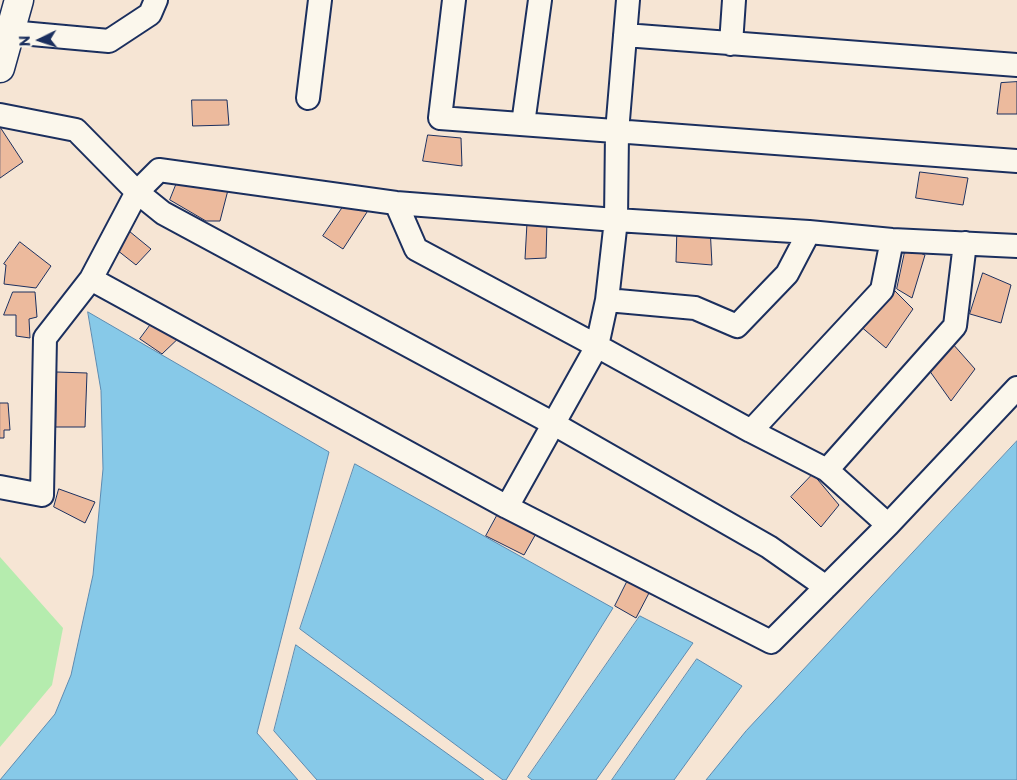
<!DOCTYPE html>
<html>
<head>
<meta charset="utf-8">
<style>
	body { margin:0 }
	#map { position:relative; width:1017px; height:780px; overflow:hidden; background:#f6e5d4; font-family:"Playpen Sans",sans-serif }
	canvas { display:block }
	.north { position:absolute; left:15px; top:15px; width:50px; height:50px; -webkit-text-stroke:4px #fbf7ec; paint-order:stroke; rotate:266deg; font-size:14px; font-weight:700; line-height:20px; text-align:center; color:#1b2f5e }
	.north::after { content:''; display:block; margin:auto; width:18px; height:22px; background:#1b2f5e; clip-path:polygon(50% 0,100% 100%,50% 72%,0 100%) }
</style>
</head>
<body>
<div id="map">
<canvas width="1017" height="780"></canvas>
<div class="north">N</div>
</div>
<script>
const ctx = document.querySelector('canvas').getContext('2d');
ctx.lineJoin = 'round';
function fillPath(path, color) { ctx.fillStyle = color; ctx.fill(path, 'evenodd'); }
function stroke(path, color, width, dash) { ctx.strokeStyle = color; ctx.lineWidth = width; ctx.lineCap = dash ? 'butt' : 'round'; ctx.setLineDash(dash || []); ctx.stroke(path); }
const green = new Path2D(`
	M0 557 63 628 52 685 0 747Z`);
const water = new Path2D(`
	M88 312 329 452 257 733 298 780H0L55 714 71 675 93 575 103 469 101 391Z
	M1017 441V780H706L746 731Z
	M355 464 613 608 506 780H503L300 629Z
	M640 616 693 643 596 780H532L528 777Z
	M296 645 484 780H317L274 731Z
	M697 659 742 686 674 780H612Z`);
const building = new Path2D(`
	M1017 82V114H997L1001 83Z
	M192 100H227L229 125 193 126Z
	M0 127 23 162 0 178Z
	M428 135 461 138 462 166 423 161Z
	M920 172 968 178 963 205 916 198Z
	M178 180 228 190 220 221H206L170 200Z
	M345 204 369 209 343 249 323 236Z
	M547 221 546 258 525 259 527 223Z
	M710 226 712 265 676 262 677 227Z
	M129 231 151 249 136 265 117 250Z
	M20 242 51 266 36 288 4 284 6 265 4 264Z
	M906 247 925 255 912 298 897 289Z
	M983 273 1011 285 1001 323 970 314Z
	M890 286 913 309 886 348 859 325Z
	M13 292H35L37 317 29 319 30 338 16 336V315H4Z
	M157 316 185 332 162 354 140 339Z
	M952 343 975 369 951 401 929 370Z
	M57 372 87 373 85 427H56Z
	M0 403H8L10 430H4V438H0Z
	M813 474 839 505 821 527 791 497Z
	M59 489 95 502 85 523 54 507Z
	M499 512 538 530 524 555 486 536Z
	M628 580 649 593 636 618 615 606Z`);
const minor = new Path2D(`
	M454 0 440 118 1017 161
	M10 32 109 41 150 14 156 0
	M625 35 1017 65
	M731 44 734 0
	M308 98 320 0
	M0 115 76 130 137 192 163 213 554 424 769 547 826 587
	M523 124 540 0
	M396 203 416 249 597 346 751 431 827 470 888 525
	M1017 246 892 240 809 232 616 220 396 203 159 170 137 192 91 279 507 507 771 642 888 525 1017 388
	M607 300 695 308 737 326 787 274 809 232
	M751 431 882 290 892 240
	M827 470 955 326 965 243
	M0 487 42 495 45 338 91 279
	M507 507 597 346 607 300 616 220 617 132 628 0`);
const major = new Path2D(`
	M0 68 19 0`);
fillPath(green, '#b5ecae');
fillPath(water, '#87c9e8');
stroke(water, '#5c8bb1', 1);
fillPath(building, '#ecba9d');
stroke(building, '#1b2f5e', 1);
stroke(minor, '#1b2f5e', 26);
stroke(major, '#1b2f5e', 31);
stroke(minor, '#fbf7ec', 22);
stroke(major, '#fbf7ec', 28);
</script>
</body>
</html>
